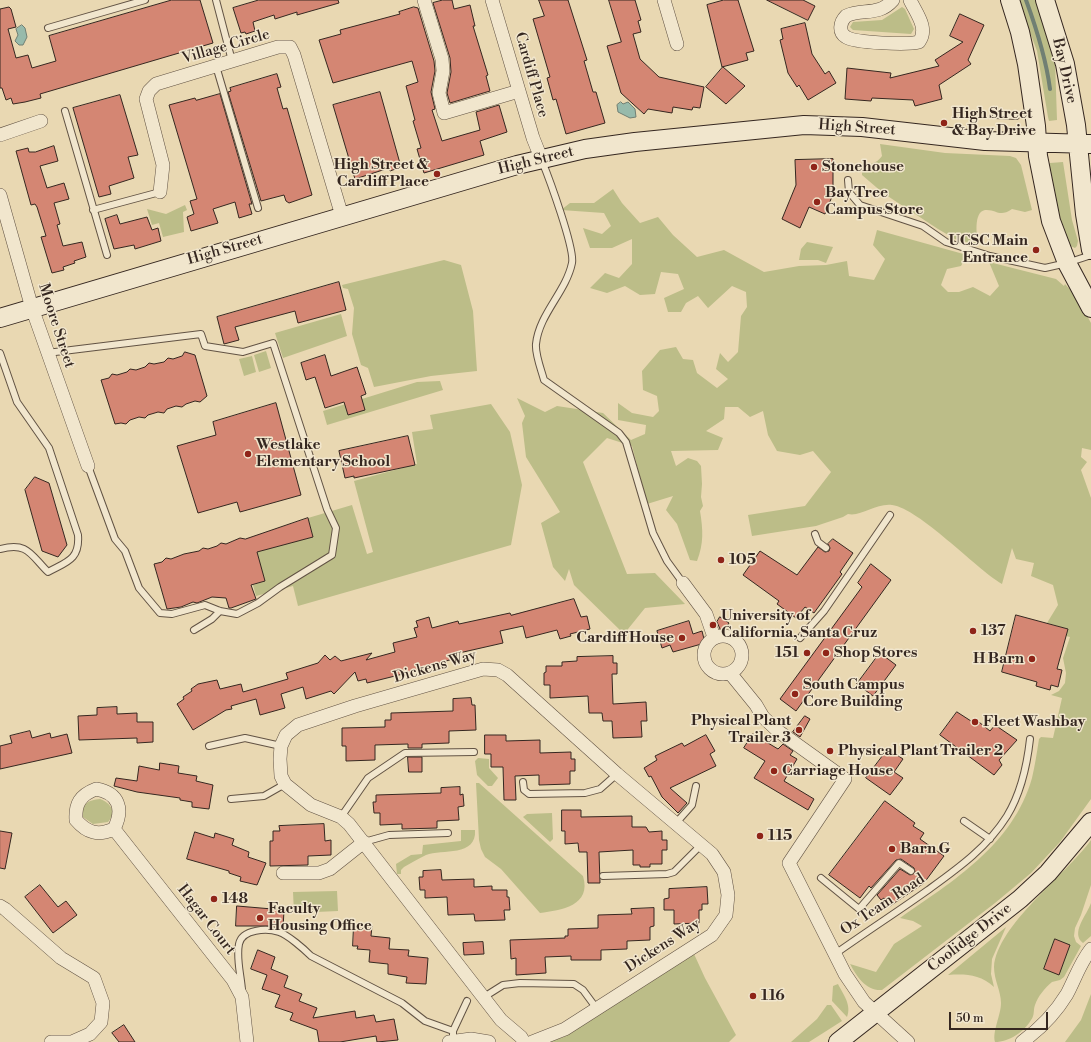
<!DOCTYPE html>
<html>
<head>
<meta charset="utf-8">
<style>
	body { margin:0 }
	#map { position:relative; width:1091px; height:1042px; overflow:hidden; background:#e9d8b2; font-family:"Libre Bodoni",serif }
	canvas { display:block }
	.scale { position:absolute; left:949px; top:1012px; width:99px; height:18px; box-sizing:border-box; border:2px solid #352720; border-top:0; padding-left:5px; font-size:12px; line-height:14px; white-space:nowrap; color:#352720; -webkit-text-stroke:3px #f1e6cd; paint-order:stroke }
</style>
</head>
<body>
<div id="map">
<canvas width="1091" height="1042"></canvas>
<div class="scale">50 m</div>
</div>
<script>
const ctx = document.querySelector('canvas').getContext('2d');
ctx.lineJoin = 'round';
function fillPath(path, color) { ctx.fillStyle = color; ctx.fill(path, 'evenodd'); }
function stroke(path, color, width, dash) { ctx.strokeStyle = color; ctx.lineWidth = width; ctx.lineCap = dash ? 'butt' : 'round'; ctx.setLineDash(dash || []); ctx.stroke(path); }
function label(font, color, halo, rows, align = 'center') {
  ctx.font = font + ' "Libre Bodoni",serif'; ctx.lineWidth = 3; ctx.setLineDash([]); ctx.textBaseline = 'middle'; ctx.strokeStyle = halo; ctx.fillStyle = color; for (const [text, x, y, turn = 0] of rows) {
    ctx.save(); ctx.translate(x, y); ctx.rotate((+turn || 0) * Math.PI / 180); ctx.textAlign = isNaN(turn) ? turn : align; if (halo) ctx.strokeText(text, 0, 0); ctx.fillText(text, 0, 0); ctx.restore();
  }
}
const green = new Path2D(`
	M1018 0H1039L1052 55 1055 61 1057 120 1049 121 1048 117 1037 51Z
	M902 7 905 9 914 29 911 34 853 30 850 27 853 22 882 20Z
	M880 144 945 153 1010 156 1016 158 1021 165 1032 210 1025 212 1012 209C999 218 997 209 985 210 973 212 977 237 978 245L955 239 938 229 883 193 862 175V164C871 165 877 163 882 156Z
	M1063 162 1072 220 1078 241 1077 246 1075 248 1068 245 1060 220 1049 165 1050 163Z
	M613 189 622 203 640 223 658 217 673 235 697 257 724 250 764 272 799 266 826 265 847 261 849 276 874 280 885 259 873 245 877 230 967 255 961 266 947 269 941 285 948 292H959L973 287 990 296 999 286 989 262 1056 279 1064 286 1065 284 1076 296 1091 323V450L1082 448 1081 457 1087 462 1081 470 1091 498V799L1060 842 1031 873 995 903 882 990C866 991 857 977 850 964L876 972 894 944 922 926 913 921 900 918C953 881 1013 845 1032 778 1035 765 1037 752 1039 739L1041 737 1053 738 1062 698 1051 695 1059 691 1065 683 1066 673 1063 658 1070 637 1066 636 1068 629 1047 623 1058 605 1053 585 1031 576 1034 563 1016 559 1012 548 1002 584C974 567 920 509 892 505 876 503 861 517 848 514L843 517 816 526 752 536 748 515 805 506 831 472 813 451 800 455 777 451 768 435 763 411 750 417 738 407H725L724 419 706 431 723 438 718 450 671 451 676 466 688 458 697 461 701 466 702 484 701 497 703 506 700 511C703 530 704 543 697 561L690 560 677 524 666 510 673 496 647 504 632 446 607 438 583 462 627 574 655 573 685 604 645 608 624 634 574 585 569 569 565 581 553 567 541 523 560 512 526 457 522 423 525 416 517 398 545 412 557 406 603 413 631 440 645 434 646 425 618 420V403L632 413 653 417 659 411 657 396 643 390 642 371 660 350 676 347 683 359 693 360 697 373 717 388 728 379 716 369 720 353 728 362 738 352 741 316 747 307 746 292 732 286 708 308 698 296 686 303 681 312H668L664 298 684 289 678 274 661 272 655 294 640 295 625 286 607 293 590 288 605 273 619 278 632 264V239L612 248H590L583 228 602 234 611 226 604 213 561 210 570 203H594Z
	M185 205 187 210 183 212 184 232 163 237 159 223 152 225 147 209 166 214Z
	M807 242 833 247 826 263 818 260H799L801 249Z
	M444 260 461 265 473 311 477 371 431 376 374 387 368 368 361 365 352 334 354 308 348 289 343 288 342 285Z
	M341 314 347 336 283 358 275 333Z
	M266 351 271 368 259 372 254 355Z
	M252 356 256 372 244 376 239 359Z
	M440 381 443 390 327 425 323 411 417 382Z
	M491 404 510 432 522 485 511 545 298 606 293 586 256 596 253 585 265 581 256 552 313 537 308 518 352 505 367 554 373 552 354 481 417 464 412 432 433 429 430 415Z
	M478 758 489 759V768L498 778 492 786H488L477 775 475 761Z
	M476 783H479L583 876C592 906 561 910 540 913L501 869 485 857 481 849 479 840Z
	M100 799C111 803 117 812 108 822L93 824 83 817C81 804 88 800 100 799Z
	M552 813 553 839 550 842 523 817 527 814Z
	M461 830H475C477 857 442 849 426 855 418 859 411 863 404 867L401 870V874H397L396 864 411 855 422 854 423 845 461 841Z
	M1091 840V885L1081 915 1075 928 1074 936 1076 942 1081 946 1064 977 1060 980 1052 982C1045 988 1038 996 1035 1005 1033 1010 1035 1015 1031 1020 1024 1032 1009 1042 995 1042 992 1032 1001 1015 1001 1003 1001 991 994 980 994 967 997 925 1065 876 1091 840Z
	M337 891 338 911 294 913 293 892Z
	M1091 903V936L1083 943C1070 933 1087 915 1091 903Z
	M1006 927 992 959 991 974 994 987C980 974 965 974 948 975Z
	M694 954 705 978 736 1035 729 1042H547L564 1037Z
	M838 984C843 994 852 1005 847 1017L832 1001 833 986Z
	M1091 994V1042H1065L1081 1020Z
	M827 1005H831L842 1021 809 1042H791L817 1019Z`);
const water = new Path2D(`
	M22 25 25 28 27 37 23 45H19L15 41 18 35 16 29Z
	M621 102 623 104 628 102 635 109 636 117 630 118 618 112 617 105Z`);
const stream = new Path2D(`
	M1026 0C1037 30 1046 58 1050 89`);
const building = new Path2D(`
	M172 0H200L213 43 40 94 41 98 25 102 13 104 11 98 6 100 2 88H0V9L9 7 11 9 16 27 8 29 16 58 28 55 32 68 56 61 49 36Z
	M259 0H338L339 3 297 15V12L275 19 274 15 253 22 255 31 246 34 245 32 241 33 233 8Z
	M443 0H452L454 9 470 5 475 26H473L488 75 486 76 490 91 450 103 447 93 451 72 450 58 433 3Z
	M539 0H568L587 60 584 61 593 92H596L605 123 566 134 556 99 553 100 547 78 550 77 533 19 544 16Z
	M609 0H635L641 20 638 21 641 32 633 34 640 59 659 77 704 87 700 108 693 107 692 110 673 107 672 113 648 109 644 114 621 93 607 46 621 42Z
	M724 0H738L754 51 746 53 748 60 722 67 707 5Z
	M767 0H803L815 6 808 20Z
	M414 7 418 8 434 61 435 71 431 92 435 109 432 110 442 141 480 130 476 112 499 105 507 132 480 141 484 155 424 173 417 149 421 148 413 121 415 120 406 86 418 82 412 61 333 83 319 40 341 34 340 30 400 14 399 12Z
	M960 14 984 25 968 60 971 64 939 85 942 99 915 106 913 100 872 98 871 101 845 99 847 68 891 73 890 78 939 66 935 60 963 42 950 36Z
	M805 23 812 54 825 74 829 71 836 83 808 100 799 85 797 87 788 73 780 40 783 39 781 29Z
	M723 67 745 86 726 104 706 87Z
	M277 74 281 87 277 88 283 109 287 108 312 195 289 203 286 201 284 195 261 201 228 92 231 91 230 88Z
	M380 92 401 167 390 171 389 168 355 179 333 105Z
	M220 94 252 204H249L252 214 239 218 235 202 213 209 218 223 191 231 187 217 194 214 190 201 197 199 169 105 195 98 196 100Z
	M120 95 138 155 128 157 134 178 109 186 111 194 99 197 73 108Z
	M54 146 58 161 40 166 47 188 64 183 69 199 54 203 60 224 57 225 63 246 82 242 86 257 74 261 75 263 63 267 64 270 52 273 41 237 46 236 37 207 35 204 31 205 16 151 28 148 29 152H35Z
	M833 159V194L825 214 809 207 800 228 782 219 796 185 795 160Z
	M117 215 120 224 147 217 152 230 158 228 161 241 135 249 134 245 114 249 105 219Z
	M339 282 346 310 298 323 295 311 235 327 239 340 224 344 217 317Z
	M185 352 195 355 207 396 200 402 195 401 186 404 182 407 176 406 167 409 164 413 158 412 148 415 145 418 139 417 130 420 126 424 121 423 115 424 101 380 109 378 112 374 117 375 127 372 130 369 136 370 145 367 149 363 154 364 164 362 168 358 173 359 182 356Z
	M325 355 331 376 357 367 366 394 361 396 365 410 348 415 344 402 325 408 315 377 306 380 301 363Z
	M276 403 301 495 240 512 237 502 198 513 177 446 216 435 213 422Z
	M408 436 415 465 354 478V476L345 478 339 451Z
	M35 477 49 483 67 545 58 557 42 551 25 490Z
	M308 518 313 537 257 552 265 581 251 585 256 599 231 608H229L226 598 212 597 197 603 193 602 181 607 167 609 154 564 162 562 166 558 171 559 184 554 199 551 203 548 208 549 217 546 221 543 226 544 240 538 245 539Z
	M833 539 853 553 840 572 842 574 814 613 805 607 796 618 777 604 779 601 743 575 760 551 797 575 818 547 825 552 829 551 830 548 828 544Z
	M871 564 891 580 796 711 780 699 862 587 858 583Z
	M574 599 581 617 587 616 590 629 570 634 571 636 560 639 557 630 526 638 523 626 500 631 503 643 459 653 460 657 439 663V665L367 683 366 679 358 681 355 672 334 694 331 691 306 699 303 687 281 694 285 708 260 715 256 699 231 706 232 709 226 710 193 730 177 704 184 699 183 697 192 691 191 689 198 684 217 680 220 689 241 684 243 692 288 679 286 673 318 663 325 655 330 660 335 656 341 661 372 653 366 660 395 652 393 643 417 637 414 628 418 627 416 621 429 617 432 628 458 621 459 624 510 613 511 615Z
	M1016 615 1068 629 1057 669 1062 670 1058 687 1051 685 1050 690 1036 686 1037 682 1002 672Z
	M720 617 729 623 723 632 720 629 717 622Z
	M689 621 693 634 702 631 705 643 673 652 670 645 662 648 657 631Z
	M880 653 896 665 873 696 857 684Z
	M613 656V663H617V674H612L613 704 646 702 647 721H641L642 737 613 738 612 721H603L602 713H589L588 696 550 698V685H544V673L546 672V666H562V662L577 661V657Z
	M471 698 472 705H475L476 730 449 731V743L422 744V748H408V744L375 745V760L346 761V746H342V728L385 727V720H391V713L453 711V699Z
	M117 707V714L137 713V722H153V742L137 743V738L79 740 78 716 97 715V708Z
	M957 712 971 721 974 718 990 731 995 725 1017 740 999 760 1002 765 994 775 940 735Z
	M805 716 810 719 800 737 793 732Z
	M30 731 32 738 50 733 51 738 67 734 72 753 0 769V746L12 743 10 736Z
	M753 734 778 749 783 744 793 751 790 755 797 759 784 781 814 799 808 810 754 778 765 761 744 748Z
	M485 735H506V741L540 740V753L571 752V759H575V771H570V784L539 785V775L515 776 516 800H504L503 767H491V754H485Z
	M706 735 715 751 710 754 716 766 670 788 687 803 678 813 662 797 651 776 649 777 644 768 657 760 655 756 682 743 684 746Z
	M888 749 903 759 894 772 903 778 890 795 866 778Z
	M408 757H422V772H409Z
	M160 763 179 766 178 773 197 776 196 781 213 785 209 809 192 807V802L180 800V798L137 792 114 786 116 778 137 781 139 766 159 770Z
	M460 787V795L463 794 464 806 458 807 459 820 437 821V828L402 829V824L380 825V813H374L373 802H376V795L441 793V788Z
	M885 801 915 823 913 826 924 833 920 839 944 856 924 883 890 906 884 898 881 900 877 895 900 869 910 875 915 872 914 868 901 859 896 860 871 888 869 886 860 898 829 875Z
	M562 810H581V817L632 816V827H646L649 832 662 831V840H667V850H662V864H650V867H640V865H633V850L599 852 600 883H588L587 852H579L578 843 565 844V831H562Z
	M324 824 325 841 331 840V855L308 856V865L270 866V841H273V831H280L279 826Z
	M0 831 12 833 5 869 0 868Z
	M195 832 214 838 215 833 234 839 232 845 249 852 248 857 266 863 257 885 240 881 241 877 229 873V871L187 859Z
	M441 870 442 880 474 879V887L492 886V890H507V897H509L510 910H504L505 920 475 921 474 914 448 915 447 897 425 898V890H420L419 877H423V871Z
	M40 885 58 907 66 901 77 915 53 933 25 897Z
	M707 887 708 904H702V910H699V923L674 924V910H664V899L669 898V889Z
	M237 906 284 910 283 929 269 926H236Z
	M654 908V926L650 927V940L627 941V949L601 950V960H571V956L545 957 546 973 516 975V958L511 959 510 940 565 938V936H568V929L598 928V915L632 914 631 909Z
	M354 925 372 926 371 936 390 938 389 949 409 950 408 956 428 958 426 984 406 983 407 977 388 974V964L369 962 370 950 357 949 358 946H353Z
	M1055 939 1070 945 1059 975 1044 969Z
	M483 942 484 954 464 955 463 943Z
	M258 950 275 957 271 969 288 976 284 987 302 994 299 1001 317 1008 313 1018 355 1011 356 1018 374 1015 376 1022 394 1019 398 1040 377 1042 376 1036 340 1042H319L317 1030 290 1020 293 1013 275 1007 280 995 262 989 267 975 251 969Z
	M124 1025 135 1042H119L112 1033Z`);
const service = new Path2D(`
	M216 0 232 61
	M48 28 145 0
	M216 66 258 208
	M65 111 107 255
	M996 115 1016 116
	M542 161C549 178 575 249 572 263 566 292 539 314 536 344 535 354 541 369 544 380L619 433 626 442 653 533 667 561 683 583
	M848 180 849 192 860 205 923 226 946 242 990 256 1045 268 1067 263 1091 255
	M93 210 160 192
	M0 353 17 402 49 448 78 535C80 560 66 562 48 572 30 554 28 542 0 549
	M47 353 201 334 205 346 243 352 273 343 327 509 336 528 332 555 280 587 258 603 237 614 220 611 205 605 172 614 160 613 139 588 125 551 115 539 88 466
	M815 534 818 542 826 548
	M194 630 212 619 220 611
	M800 638 824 611 890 515
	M209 746 245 738 281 746
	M523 782 524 790 529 794 585 793 600 789 617 774
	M231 799 264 796 285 784
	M341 817 368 778 405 753 474 752
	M964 821 990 839
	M676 823 692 805 696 786
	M364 842 389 835 448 833
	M603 876 667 874 674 872 701 845
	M821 878 859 909 899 863 911 871
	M835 954C866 932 897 912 928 890 957 869 987 848 1007 816 1021 793 1027 766 1030 739
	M242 990C241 975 236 959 239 944 242 929 267 928 279 932 288 935 304 949 311 956L402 1003 425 1021 453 1031
	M484 997 503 985 520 983 574 984 583 990 597 1009
	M453 1035V1031L467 1001`);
const minor = new Path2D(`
	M424 0 442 59 443 71 439 93 444 113 519 91
	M492 0 533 138 541 158
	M664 0 677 44
	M893 0C878 17 863 8 846 16 840 22 838 32 846 37 855 43 908 45 919 42 929 28 916 13 910 0
	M0 135 41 121
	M160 192 163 165 146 99 149 91 156 84 278 47H290L294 55 342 216
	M0 195 32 308 88 466
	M683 583 706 614 714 637
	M704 655a19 19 0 1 1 38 0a19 19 0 1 1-38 0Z
	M730 673 756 705 763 717 778 731 845 779 789 863 845 974 864 1002 908 1042
	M96 789C119 793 124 809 114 829 98 836 87 833 76 820 75 804 80 795 96 789Z
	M114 829 233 980 242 997 247 1042
	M283 873H319L330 869 364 842
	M0 906 5 909 61 958 94 978 103 1003 101 1022 90 1034 72 1042H51
	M449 1042 471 1039 489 1042
	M524 1042 521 1037 501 1020 349 824 341 817 311 805 285 784 281 776 280 759 281 746 286 735 298 725 355 706 483 669 498 670 507 675 617 774 712 854 724 872 728 895 726 915 712 935 565 1029 532 1042
	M1022 1042C1040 1029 1056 1012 1067 994 1075 979 1080 963 1091 949`);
const secondary = new Path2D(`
	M1010 0 1020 32 1027 64 1036 126 1038 156 1051 221 1067 263 1091 308
	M1045 0 1065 64 1076 125 1085 214 1091 250
	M0 318 517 165 585 149 635 142 804 125 862 127 985 141 1091 144
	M838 1042 1020 899 1048 873 1091 822`);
const markers = [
	[944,123,4,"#8f2418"],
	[814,167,4,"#8f2418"],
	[437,174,4,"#8f2418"],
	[817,202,4,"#8f2418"],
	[1036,250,4,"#8f2418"],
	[248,454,4,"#8f2418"],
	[721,560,4,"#8f2418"],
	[713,625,4,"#8f2418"],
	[973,631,4,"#8f2418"],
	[682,638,4,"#8f2418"],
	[807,653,4,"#8f2418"],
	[826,653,4,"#8f2418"],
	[1032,659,4,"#8f2418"],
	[795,694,4,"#8f2418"],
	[975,722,4,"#8f2418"],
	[799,730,4,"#8f2418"],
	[830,751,4,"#8f2418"],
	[774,771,4,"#8f2418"],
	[760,836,4,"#8f2418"],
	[892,849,4,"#8f2418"],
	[214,899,4,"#8f2418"],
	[260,918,4,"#8f2418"],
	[753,996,4,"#8f2418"]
];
const streetNames = [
	["Village Circle",226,47,-16],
	["Bay Drive",1064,71,77],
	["Cardiff Place",531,75,74],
	["High Street",857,128,4],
	["High Street",536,161,-14],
	["High Street",225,250,-16],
	["Moore Street",56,326,72],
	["Dickens Way",435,667,-16],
	["Ox Team Road",883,905,-34],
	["Hagar Court",206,920,52],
	["Coolidge Drive",970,938,-38],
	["Dickens Way",663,946,-33]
];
const poiNames = [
	["High Street",952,114],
	["& Bay Drive",952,131],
	["High Street &",429,165,"right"],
	["Cardiff Place",429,182,"right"],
	["Stonehouse",822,167],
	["Bay Tree",825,193],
	["Campus Store",825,210],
	["UCSC Main",1028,241,"right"],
	["Entrance",1028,258,"right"],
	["Westlake",256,445],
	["Elementary School",256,462],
	["105",729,560],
	["University of",721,616],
	["California, Santa Cruz",721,633],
	["137",981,631],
	["Cardiff House",674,638,"right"],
	["151",799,653,"right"],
	["Shop Stores",834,653],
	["H Barn",1024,659,"right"],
	["South Campus",803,685],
	["Core Building",803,702],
	["Physical Plant",791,721,"right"],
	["Trailer 3",791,738,"right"],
	["Fleet Washbay",983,722],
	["Physical Plant Trailer 2",838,751],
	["Carriage House",782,771],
	["115",768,836],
	["Barn G",900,849],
	["148",222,899],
	["Faculty",268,909],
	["Housing Office",268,926],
	["116",761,996]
];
fillPath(green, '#bcbd88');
fillPath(water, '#97baab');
stroke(water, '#707f73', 1);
stroke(stream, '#707f73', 4);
fillPath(building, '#d48673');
stroke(building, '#352720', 1);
stroke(service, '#625344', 8);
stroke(minor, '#625344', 14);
stroke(secondary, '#352720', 20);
stroke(service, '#f1e6cd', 6);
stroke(minor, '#f1e6cd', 13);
stroke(secondary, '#f1e6cd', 18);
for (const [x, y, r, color] of markers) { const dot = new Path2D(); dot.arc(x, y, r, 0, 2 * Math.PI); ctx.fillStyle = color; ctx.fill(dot); stroke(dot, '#f1e6cd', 1.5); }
label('15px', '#352720', '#f1e6cd', streetNames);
label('bold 15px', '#352720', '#f1e6cd', poiNames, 'left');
</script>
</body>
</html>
